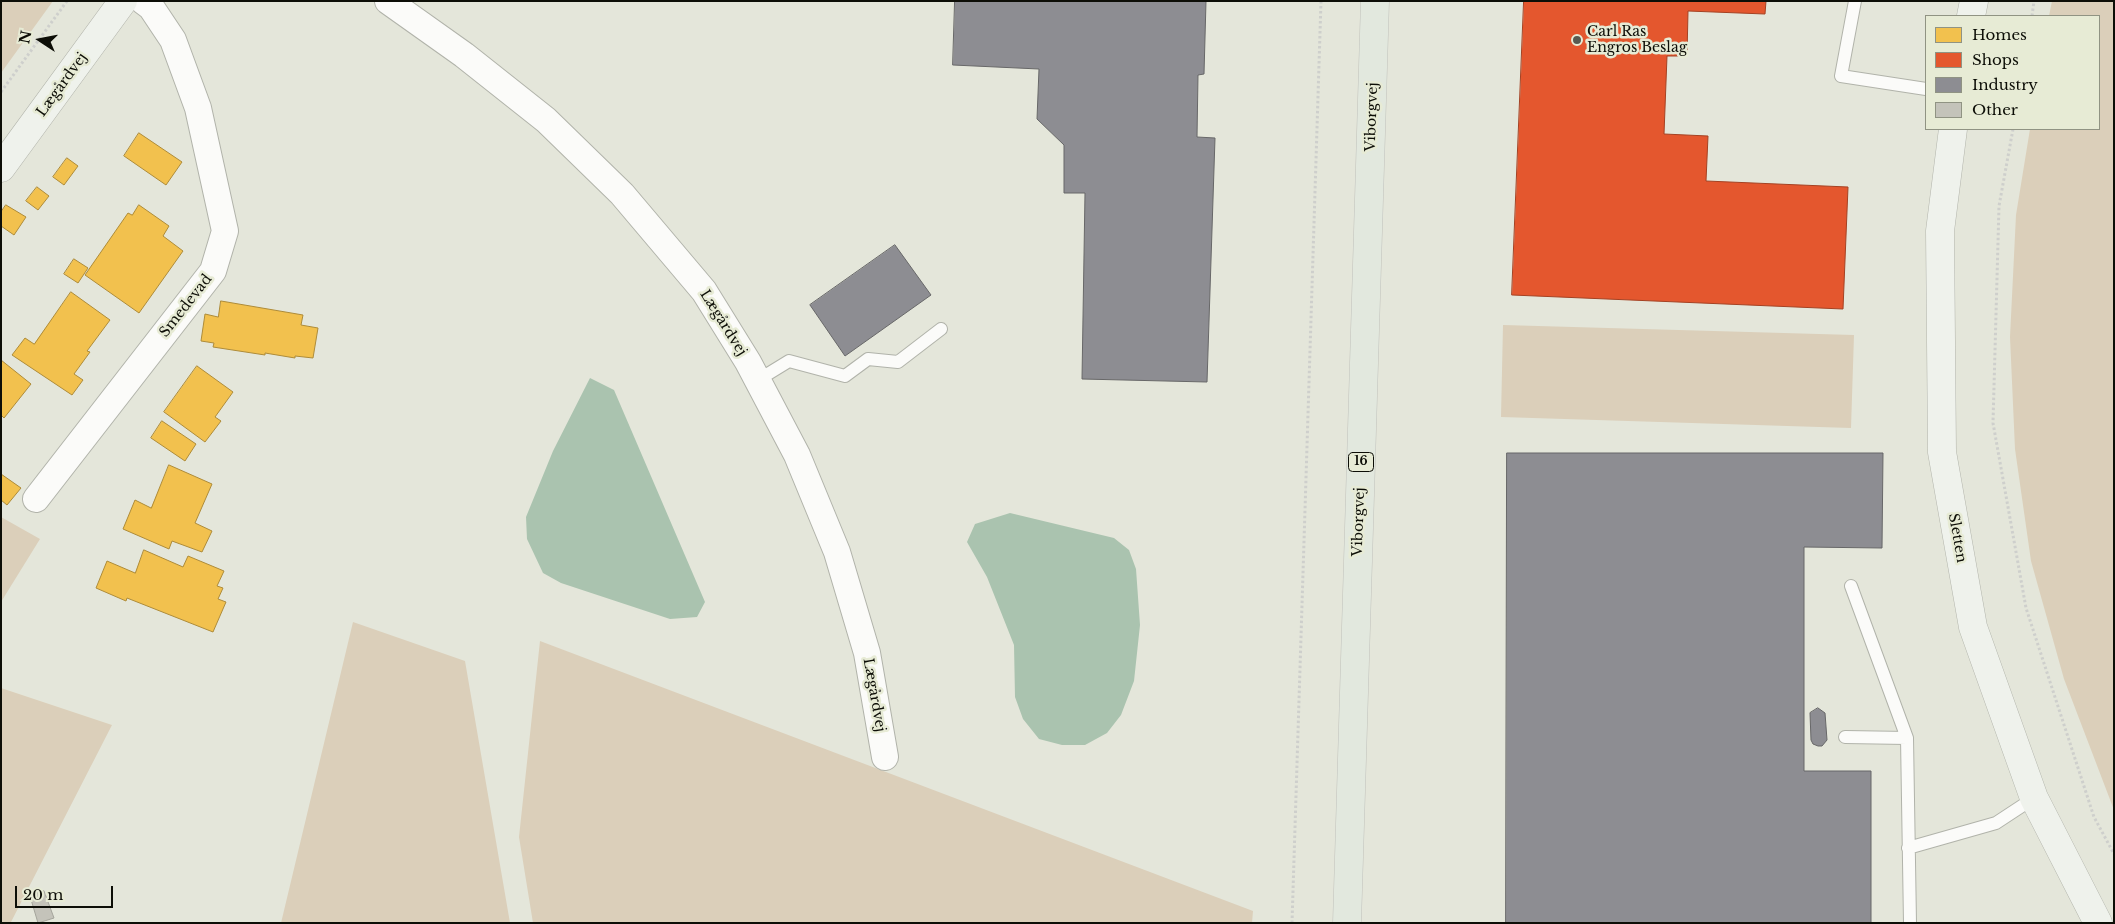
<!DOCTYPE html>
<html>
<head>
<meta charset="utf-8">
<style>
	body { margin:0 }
	#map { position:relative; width:2115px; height:924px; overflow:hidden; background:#e4e6da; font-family:"Libre Baskerville",serif }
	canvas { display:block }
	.frame { position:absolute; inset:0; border:2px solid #0d0e07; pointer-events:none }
	.legend { position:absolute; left:1925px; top:15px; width:175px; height:115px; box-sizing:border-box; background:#e7ebd5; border:1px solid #909383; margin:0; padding:6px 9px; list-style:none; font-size:15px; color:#0d0e07 }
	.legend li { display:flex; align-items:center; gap:10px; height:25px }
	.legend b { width:25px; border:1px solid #909383 }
	.north { position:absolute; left:15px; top:15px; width:50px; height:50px; -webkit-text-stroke:4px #e7ebd5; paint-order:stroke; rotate:281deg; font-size:14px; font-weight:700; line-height:20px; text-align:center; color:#0d0e07 }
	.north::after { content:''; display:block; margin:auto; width:18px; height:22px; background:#0d0e07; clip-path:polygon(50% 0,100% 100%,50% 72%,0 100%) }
	.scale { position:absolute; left:15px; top:886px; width:98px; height:22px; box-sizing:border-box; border:2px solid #0d0e07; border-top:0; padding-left:6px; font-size:15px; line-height:18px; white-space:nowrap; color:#0d0e07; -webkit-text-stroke:4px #e7ebd5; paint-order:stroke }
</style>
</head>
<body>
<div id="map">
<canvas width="2115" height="924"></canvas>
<div class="frame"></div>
<ul class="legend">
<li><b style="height:14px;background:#f2c14e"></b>Homes</li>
<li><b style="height:14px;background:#e4572e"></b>Shops</li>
<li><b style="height:14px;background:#8d8d92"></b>Industry</li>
<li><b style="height:14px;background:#c4c3ba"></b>Other</li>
</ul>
<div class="north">N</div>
<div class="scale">20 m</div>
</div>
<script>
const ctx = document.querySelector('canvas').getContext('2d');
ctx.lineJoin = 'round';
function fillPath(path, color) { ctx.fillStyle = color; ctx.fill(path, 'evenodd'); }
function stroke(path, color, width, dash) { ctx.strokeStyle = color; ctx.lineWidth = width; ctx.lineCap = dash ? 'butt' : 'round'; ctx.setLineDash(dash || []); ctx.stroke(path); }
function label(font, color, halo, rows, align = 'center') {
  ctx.font = font + ' "Libre Baskerville",serif'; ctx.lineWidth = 5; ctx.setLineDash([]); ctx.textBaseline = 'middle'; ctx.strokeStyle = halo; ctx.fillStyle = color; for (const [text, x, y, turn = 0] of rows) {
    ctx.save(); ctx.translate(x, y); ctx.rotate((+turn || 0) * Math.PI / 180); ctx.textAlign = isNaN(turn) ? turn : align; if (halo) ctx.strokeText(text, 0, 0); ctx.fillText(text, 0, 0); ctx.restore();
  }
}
const green = new Path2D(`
	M1 1H53L1 73Z
	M2052 1H2114V810L2064 679 2031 561 2015 449 2010 337 2016 215 2030 129H2099V16H2049Z
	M1503 325 1854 335 1851 428 1501 417Z
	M1 517 40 539 1 602Z
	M353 622 465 661 510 923H281Z
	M540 641 1253 911 1252 923H533L519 837Z
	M1 688 112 725 11 922 12 923H1Z`);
const water = new Path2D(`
	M590 378 614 390 705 602 697 617 670 619 561 583 543 573 527 539 526 517 553 451Z
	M1010 513 1114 538 1129 550 1136 569 1140 625 1134 681 1121 715 1107 733 1085 745H1062L1039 739 1023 719 1015 697 1014 645 987 577 967 542 975 524Z`);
const homes = new Path2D(`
	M139 133 182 162 166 185 124 156Z
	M67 158 78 166 64 185 53 177Z
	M37 187 49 196 38 210 26 201Z
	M6 205 26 217 14 235 1 226V212Z
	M139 205 169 226 163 236 183 251 139 313 85 275 128 213 132 215Z
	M74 259 88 268 78 283 64 274Z
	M71 292 110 320 87 351 90 352 74 374 83 380 72 395 12 355 25 338 34 344Z
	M221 301 303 315 301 325 318 328 313 358 295 356V358L265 353V355L213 347 214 343 201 341 205 314 218 317Z
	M1 360 31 384 4 418 1 415Z
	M197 366 233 392 215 417 221 421 205 442 164 412Z
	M162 421 196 444 185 461 151 438Z
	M169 465 212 484 195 523 212 531 202 552 172 541 169 549 123 529 135 500 151 508Z
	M1 474 21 488 7 505 1 500Z
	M144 550 183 567 188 556 224 571 217 586 223 588 218 599 226 602 213 632 127 598 126 601 96 588 107 561 135 573Z`);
const shops = new Path2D(`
	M1524 1H1766L1765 14 1688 11 1687 56H1667L1664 134 1708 136 1706 181 1848 187 1843 309 1512 295Z`);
const industry = new Path2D(`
	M955 1H1206L1204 74 1198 75 1197 137 1215 138 1207 382 1082 379 1085 193H1064V145L1037 119 1039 69 953 65Z
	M895 245 931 295 845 356 810 305Z
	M1507 453H1883L1882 548 1804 547V771H1871V923H1506Z
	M1818 708 1825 713 1827 740 1822 746H1818L1813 744 1811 740 1810 713Z`);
const building = new Path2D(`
	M44 891 54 918 38 923 30 896Z`);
const path = new Path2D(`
	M2032 16 2034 1
	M1 92 67 1
	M2013 129 1999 206 1993 423 2026 608 2094 817 2114 854
	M1292 923 1321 1`);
const lane = new Path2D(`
	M1855 1 1841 76 1926 89
	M758 380 789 361 845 376 868 359 898 362 941 329
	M1851 586 1907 738
	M1845 737 1907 738 1910 923
	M1908 848 1996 823 2034 798`);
const street = new Path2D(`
	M388 1 464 55 546 120 622 194 704 291 748 362 797 455 837 552 867 653 885 757
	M36 499 213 271 225 231 198 108 173 40 151 7 143 1`);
const secondary = new Path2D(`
	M1971 16 1974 1
	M1953 129 1940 231 1942 452 1973 627 2034 798 2098 923
	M1 168 123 1`);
const primary = new Path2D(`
	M1347 923 1375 1`);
const markers = [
	[1577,40,5,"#585a51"]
];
const shields = [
	[1361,462,25]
];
const shieldNames = [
	["16",1361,462]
];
const poiNames = [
	["Carl Ras",1587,32],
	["Engros Beslag",1587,48]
];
const streetNames = [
	["Lægårdvej",62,85,-54],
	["Viborgvej",1372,117,-88],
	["Smedevad",186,306,-52],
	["Lægårdvej",723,323,58],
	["Viborgvej",1359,522,-88],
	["Sletten",1957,538,80],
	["Lægårdvej",874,695,80]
];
fillPath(green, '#dbcfba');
fillPath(water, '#aac3af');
fillPath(homes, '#f2c14e');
stroke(homes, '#ad8b39', 1);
fillPath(shops, '#e4572e');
stroke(shops, '#a44122', 1);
fillPath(industry, '#8d8d92');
stroke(industry, '#676768', 1);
fillPath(building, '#c4c3ba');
stroke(building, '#a4a49b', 1);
stroke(lane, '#b1b3aa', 14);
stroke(street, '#b1b3aa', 28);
stroke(secondary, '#b1b3aa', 29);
stroke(primary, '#c0c1bb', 29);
stroke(path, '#cecfcc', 3, [2.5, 2.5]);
stroke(lane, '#fbfbf9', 12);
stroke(street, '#fbfbf9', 26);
stroke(secondary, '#eff2ec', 28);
stroke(primary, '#e2e8de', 28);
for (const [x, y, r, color] of markers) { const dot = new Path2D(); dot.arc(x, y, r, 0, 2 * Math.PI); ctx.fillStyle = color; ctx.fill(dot); stroke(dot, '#e7ebd5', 2); }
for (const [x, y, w] of shields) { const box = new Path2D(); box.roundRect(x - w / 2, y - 9.5, w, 19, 4); ctx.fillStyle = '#e7ebd5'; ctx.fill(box); stroke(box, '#0d0e07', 1); }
label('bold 12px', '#0d0e07', null, shieldNames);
label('14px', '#0d0e07', '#e7ebd5', poiNames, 'left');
label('14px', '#0d0e07', '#e7ebd5', streetNames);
</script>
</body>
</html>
